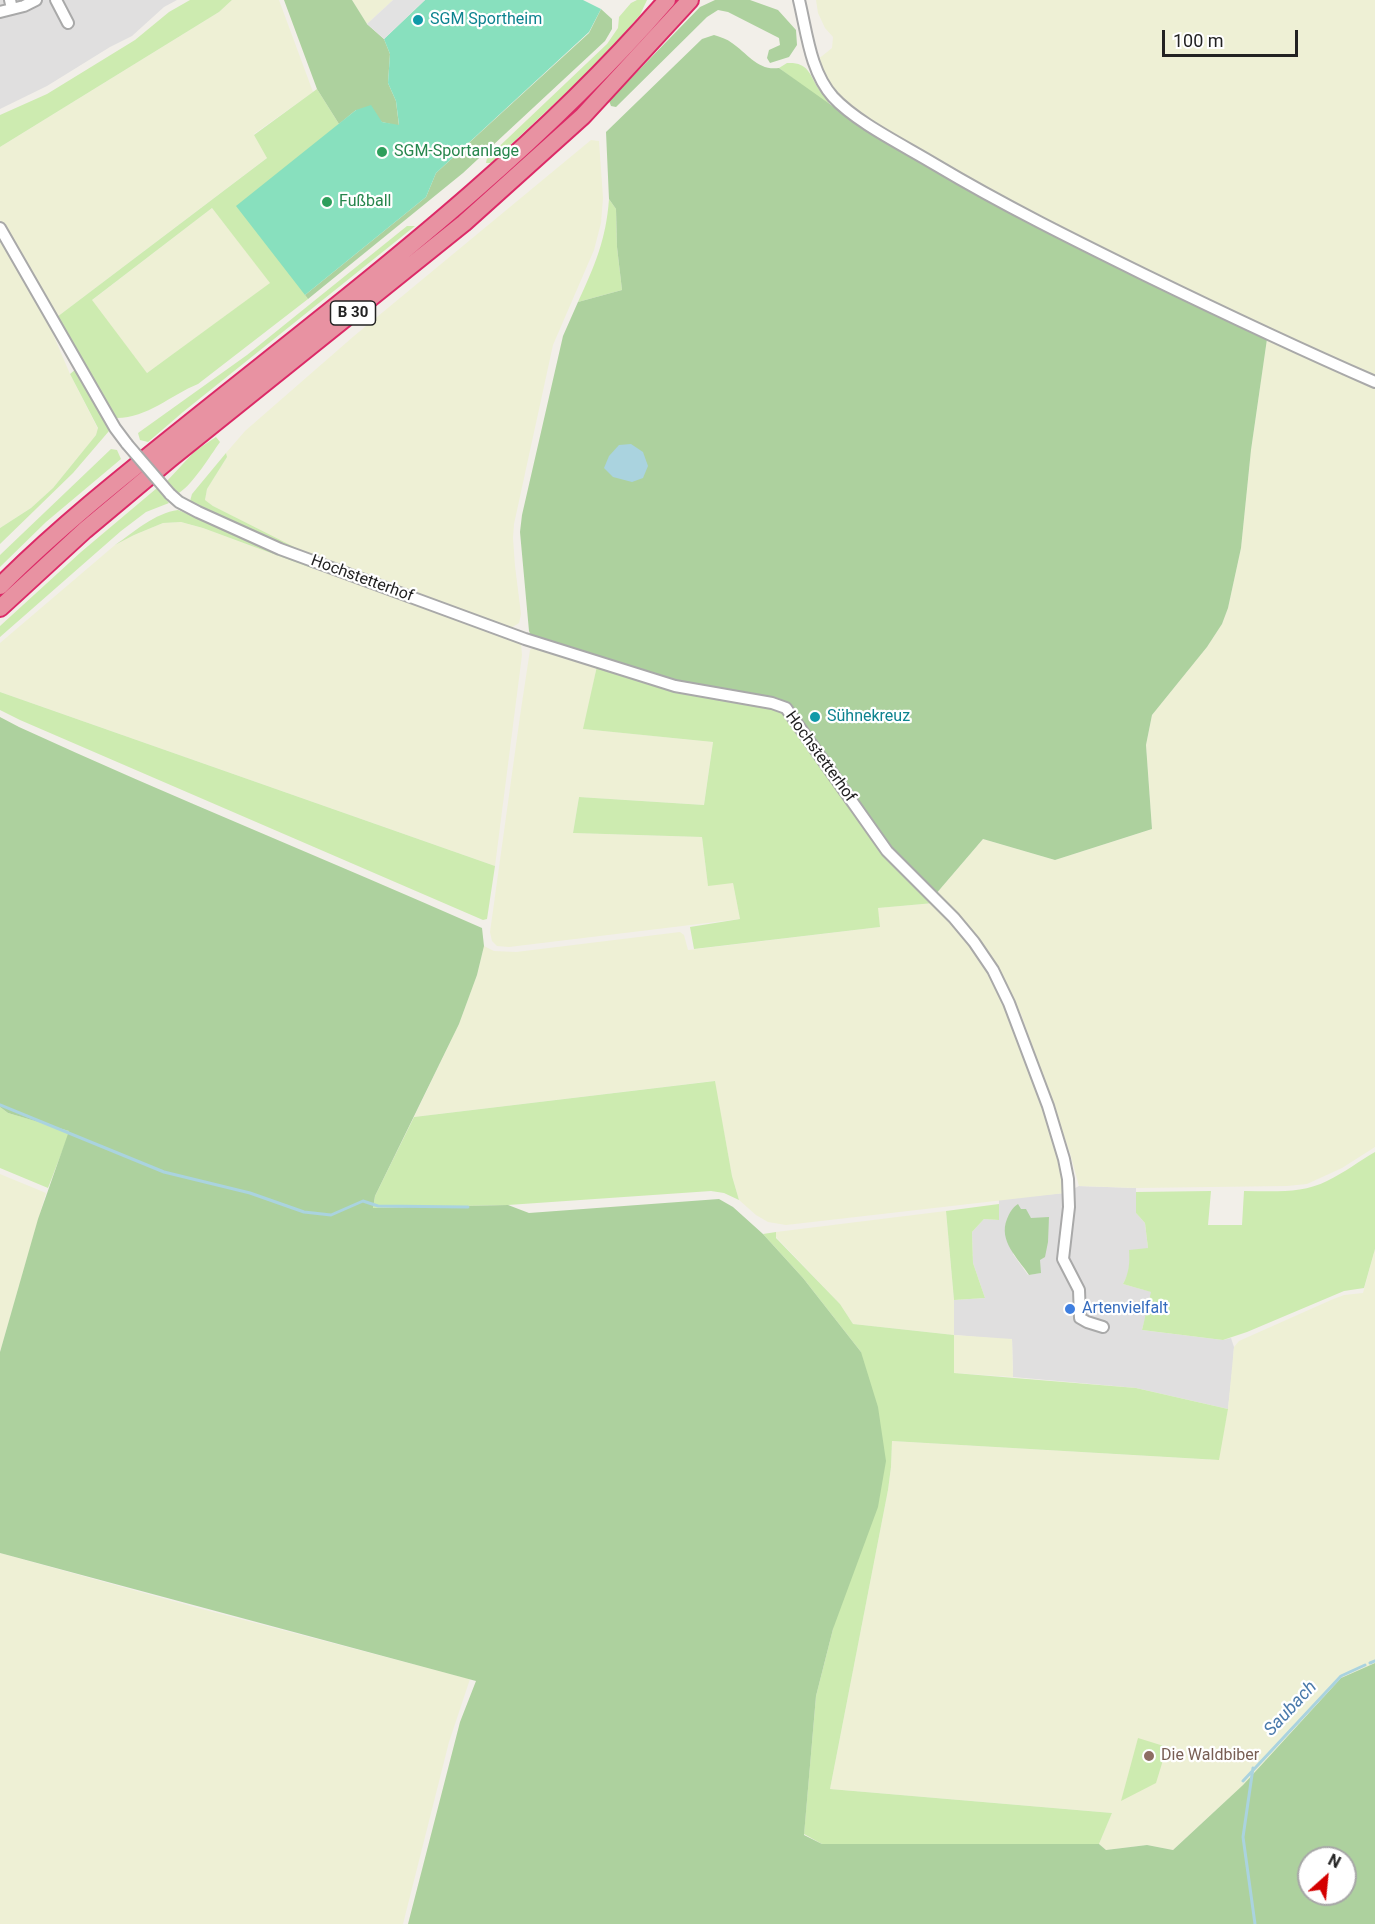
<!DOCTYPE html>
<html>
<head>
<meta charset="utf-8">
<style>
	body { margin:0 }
	#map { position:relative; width:1375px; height:1924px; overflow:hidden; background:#f2efe9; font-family:Roboto,sans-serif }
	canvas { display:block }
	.north { position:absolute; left:1297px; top:1846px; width:60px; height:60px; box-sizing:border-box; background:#fff; border:2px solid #a7a7a7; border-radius:50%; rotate:27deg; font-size:16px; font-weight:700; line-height:24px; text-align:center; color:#222 }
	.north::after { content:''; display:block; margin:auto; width:21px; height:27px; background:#d40000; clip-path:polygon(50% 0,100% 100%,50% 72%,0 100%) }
	.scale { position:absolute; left:1162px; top:30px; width:136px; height:27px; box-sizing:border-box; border:3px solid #222; border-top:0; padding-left:8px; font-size:18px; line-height:21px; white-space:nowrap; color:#222; -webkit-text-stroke:4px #fff; paint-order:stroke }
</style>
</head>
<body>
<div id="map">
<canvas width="1375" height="1924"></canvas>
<div class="north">N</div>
<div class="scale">100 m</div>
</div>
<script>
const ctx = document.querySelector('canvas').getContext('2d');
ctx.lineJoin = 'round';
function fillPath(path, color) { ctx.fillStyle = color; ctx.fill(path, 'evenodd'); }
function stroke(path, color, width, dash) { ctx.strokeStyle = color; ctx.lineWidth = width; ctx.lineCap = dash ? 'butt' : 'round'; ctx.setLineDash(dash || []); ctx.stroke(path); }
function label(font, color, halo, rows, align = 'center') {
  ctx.font = font + ' Roboto,sans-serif'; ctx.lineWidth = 4.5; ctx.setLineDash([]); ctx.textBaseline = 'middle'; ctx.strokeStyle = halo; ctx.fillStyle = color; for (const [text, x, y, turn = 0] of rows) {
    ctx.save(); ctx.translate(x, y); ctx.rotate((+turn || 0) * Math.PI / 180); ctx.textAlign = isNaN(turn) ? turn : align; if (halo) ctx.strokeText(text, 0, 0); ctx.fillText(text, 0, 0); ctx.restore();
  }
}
const residential = new Path2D(`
	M0 0H177L164 7 132 36 110 47 47 86 0 109Z
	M1079 1186 1136 1188V1213L1145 1223 1148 1248 1130 1262 1128 1274 1123 1284 1152 1292 1142 1330 1223 1340 1231 1338 1234 1347 1233 1365 1228 1409 1136 1388 1013 1377 1012 1340 954 1335V1300L985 1298 973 1263 972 1232 984 1219 999 1220V1199L1065 1193ZM1020 1209 1031 1218H1049L1040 1259V1273L1028 1275 1013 1254Z`);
const farmland = new Path2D(`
	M232 0H279L313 92 254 134 268 157 57 317 0 220V147L219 12Z
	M352 0H393L367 24Z
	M816 0H1375V378L1207 302 1053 225 880 131 838 98 825 81 817 60 832 48 833 37 825 28 818 13Z
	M591 140 599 141 603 198 601 223 594 250 553 345 514 524 513 538 515 566 521 614 519 623 511 628 506 629 307 555 213 506 205 500 207 489 227 457 226 453 245 431 354 336Z
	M212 208 271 283 147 373 91 301Z
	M0 234 41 306 70 374 98 429 96 435 53 488 31 508 0 528Z
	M1267 339 1375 389V1147L1342 1168 1307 1184 1287 1186 1136 1188 1079 1186 1070 1153 1021 1014 935 895 983 839 1055 860 1152 829 1146 745 1152 715 1207 647 1222 624 1228 608 1241 548 1251 450Z
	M181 522 203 528 314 569 387 592 517 639 521 643 522 655 495 866 0 692V643L115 545 134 535 163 523Z
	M535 646 597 666 584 729 713 742 704 805 579 797 573 833 702 837 708 885 733 882 740 919 509 947 497 946 492 941 490 932 520 716 530 650Z
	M934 903 972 944 1006 1003 1062 1162 1065 1193 786 1225 768 1222 756 1215 739 1200 732 1176 714 1081 414 1117 459 1024 477 975 484 946 494 951 516 952 680 932 684 935 688 950 880 927 877 908Z
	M0 1174 46 1193 0 1352Z
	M946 1211 954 1300V1335L1012 1339 1013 1377 954 1373V1335L853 1324 840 1304 776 1237V1232Z
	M1375 1249V1663L1341 1678 1243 1785 1173 1850 1147 1845 1106 1850 1099 1844 1112 1813 830 1789 888 1490 891 1467 892 1441 1218 1460 1228 1409 1234 1347 1239 1341 1331 1300 1344 1295 1363 1293Z
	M0 1553 198 1608 470 1679 449 1742 403 1924H0Z`);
const grass = new Path2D(`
	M190 0H232L219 12 0 147V115L47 94 135 40 169 12Z
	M637 0H647L640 15 602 59 491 163H486L487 158 607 44 618 28 619 17 631 3Z
	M787 63C808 62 809 73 818 88 823 94 828 101 832 108L779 68Z
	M317 89 339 124 333 130 305 295 308 299 198 384C171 395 147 418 117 418L109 410 57 317 267 158 254 135ZM212 208 270 283 147 373 92 300Z
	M609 199 616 209 617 247 622 290 578 302C595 265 606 240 609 199Z
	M407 226H415L183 412 148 442 140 440 138 433 247 355Z
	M76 369 106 422 109 431 73 473 0 544V528L31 508 53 488 96 435 98 428 70 374Z
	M216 437 220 442C210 456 193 484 179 493L175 491 167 481 195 451Z
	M111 449 117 450 121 459 46 522 0 567V555Z
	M226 453 227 457 207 489 205 500 213 506 306 553 307 555 194 507 190 501 192 494Z
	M157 488 169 503 146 512 121 531 0 637V626L81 552Z
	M178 510 301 561 314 569 203 528 181 522 163 523 134 535 115 545C134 532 155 513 178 510Z
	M597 666 779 709 791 718 934 903 878 908 880 927 694 949 690 927 740 919 733 883 708 886 702 837 573 833 579 797 704 805 713 742 583 729Z
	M0 692 495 866 487 919 483 920 20 720 0 710Z
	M715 1081 732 1176 739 1200 724 1193 711 1191 508 1205 373 1208 375 1196 414 1117Z
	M0 1107 8 1113 70 1131 48 1188 0 1168Z
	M1375 1152V1249L1364 1288 1344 1291 1247 1332 1223 1340 1142 1330 1151 1292 1123 1284C1129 1273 1130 1263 1129 1250L1148 1248 1145 1223 1136 1213V1192L1211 1191 1208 1225H1242L1244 1191C1271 1191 1302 1194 1327 1181 1344 1173 1359 1161 1375 1152Z
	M999 1204V1220L984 1219 972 1232 973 1263 985 1298 954 1300 946 1211Z
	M776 1232V1238L840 1304 853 1324 954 1335V1373L1136 1388 1228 1409 1219 1460 892 1441 891 1467 888 1490 830 1789 1112 1813 1099 1844H822L804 1834 816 1696 833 1629 861 1352 803 1278 763 1234Z
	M1138 1738 1167 1747 1156 1783 1121 1801Z`);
const forest = new Path2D(`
	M284 0H352L367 24 384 39 390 54 388 83 396 101 399 126 382 122 356 110 339 124 317 89Z
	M715 0H750L778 10 796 30 797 45 789 57 770 63 767 58 769 50 780 45 779 38 728 12 718 10 707 17 616 107 611 106 609 101 700 7Z
	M601 9 612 19V29L605 41 463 173 308 299 305 295 426 197 436 173 589 33Z
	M714 35C720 37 727 39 732 43 748 54 758 71 779 68L876 137 1047 232 1267 339 1251 450 1241 548 1228 608 1222 624 1207 647 1152 715 1146 745 1152 829 1055 860 983 839 935 895 890 849 789 705 671 682 531 636 529 631 520 532 522 515 563 336 578 302 622 290 617 247 616 209 609 199 606 132 702 39Z
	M0 717 19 727C172 797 328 860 482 928L484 946 477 975 459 1024 375 1196 373 1208 508 1205 529 1213 719 1199 733 1207 763 1234 803 1278 861 1352 878 1407 886 1461 878 1507 833 1629 816 1696 804 1835 822 1844H1099L1106 1850 1147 1845 1173 1850 1243 1785 1341 1678 1375 1663V1924H408L460 1722 476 1681 0 1553V1352L38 1219 69 1131 8 1113 0 1107ZM1309 1858H1345V1894H1309Z
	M1018 1204 1021 1209H1026L1031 1218 1049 1217 1048 1242 1045 1257 1040 1260 1041 1273 1029 1275C1018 1258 998 1241 1007 1219 1010 1212 1012 1208 1018 1204Z`);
const pitch = new Path2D(`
	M425 0H583L601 9 589 32 436 173 426 197 305 295 236 206 356 110 371 105 382 122 399 125 396 101 388 83 390 54 384 39Z`);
const parking = new Path2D(`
	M393 0H425L384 39 367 24Z`);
const water = new Path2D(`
	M631 444 643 452 648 466 643 478 632 482 613 477 604 468 609 456 619 445Z`);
const stream = new Path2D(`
	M0 1105 164 1172 250 1193 304 1212 331 1215 363 1201 378 1206 468 1207
	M1370 1663 1375 1661
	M1253 1768 1243 1837 1255 1924
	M1243 1781 1341 1676 1365 1665`);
const minor = new Path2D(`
	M56 0 68 23
	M799 0C807 33 810 71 833 97 857 123 905 146 936 165 1003 205 1074 240 1145 275 1221 312 1297 348 1375 382
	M12 9 24 6 36 0
	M0 12 12 9 10 0
	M0 228 115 428 127 444
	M170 494 179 502 198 512 280 549 525 639 675 686 772 703 786 708 887 851 954 918 974 942 993 970 1009 1003 1048 1106 1064 1159 1068 1179 1069 1207 1063 1259 1079 1290 1080 1318 1087 1322 1103 1327`);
const highway = new Path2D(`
	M0 586C64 522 136 466 207 409 367 281 532 156 667 0
	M0 608 85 530 171 458 464 223 583 116 690 0`);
const minorBridge = new Path2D(`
	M127 444 170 494`);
const markers = [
	[418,20,6,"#0f9aa8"],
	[382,152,6,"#2e9e5b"],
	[327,202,6,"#2e9e5b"],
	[815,717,6,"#0f9aa8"],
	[1070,1309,6,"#3f7fe0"],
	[1149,1756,6,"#8d6e63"]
];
const shields = [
	[353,313,45]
];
const shieldNames = [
	["B 30",353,313]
];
const cultureNames = [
	["SGM Sportheim",430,20],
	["Sühnekreuz",827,717]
];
const leisureNames = [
	["SGM-Sportanlage",394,152],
	["Fußball",339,202]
];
const streetNames = [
	["Hochstetterhof",362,579,20],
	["Hochstetterhof",820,757,54]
];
const shopNames = [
	["Artenvielfalt",1082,1309]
];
const educationNames = [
	["Die Waldbiber",1161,1756]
];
const waterNames = [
	["Saubach",1291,1709,-47]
];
fillPath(residential, '#e0dfdf');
fillPath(farmland, '#eef0d5');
fillPath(grass, '#cdebb0');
fillPath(forest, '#add19e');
fillPath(pitch, '#88e0be');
fillPath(parking, '#e2e2e2');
fillPath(water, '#aad3df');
stroke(stream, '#aad3df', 3);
stroke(minor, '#a9a9a9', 14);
stroke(highway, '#dc2a67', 20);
stroke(minor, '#fff', 10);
stroke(highway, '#e892a2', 16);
stroke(minorBridge, '#a9a9a9', 14, []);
stroke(minorBridge, '#fff', 10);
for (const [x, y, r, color] of markers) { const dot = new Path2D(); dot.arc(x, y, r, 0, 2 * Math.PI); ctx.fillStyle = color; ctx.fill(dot); stroke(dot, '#fff', 2); }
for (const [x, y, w] of shields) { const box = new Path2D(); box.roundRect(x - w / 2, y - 12, w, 24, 4.5); ctx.fillStyle = '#fff'; ctx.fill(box); stroke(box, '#222', 1.5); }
label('bold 15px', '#222', null, shieldNames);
label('16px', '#0d838f', '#fff', cultureNames, 'left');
label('16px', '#27864d', '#fff', leisureNames, 'left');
label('16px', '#222', '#fff', streetNames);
label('16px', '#366cbe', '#fff', shopNames, 'left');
label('16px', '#785e54', '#fff', educationNames, 'left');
label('italic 18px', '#4a7aab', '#fff', waterNames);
</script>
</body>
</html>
